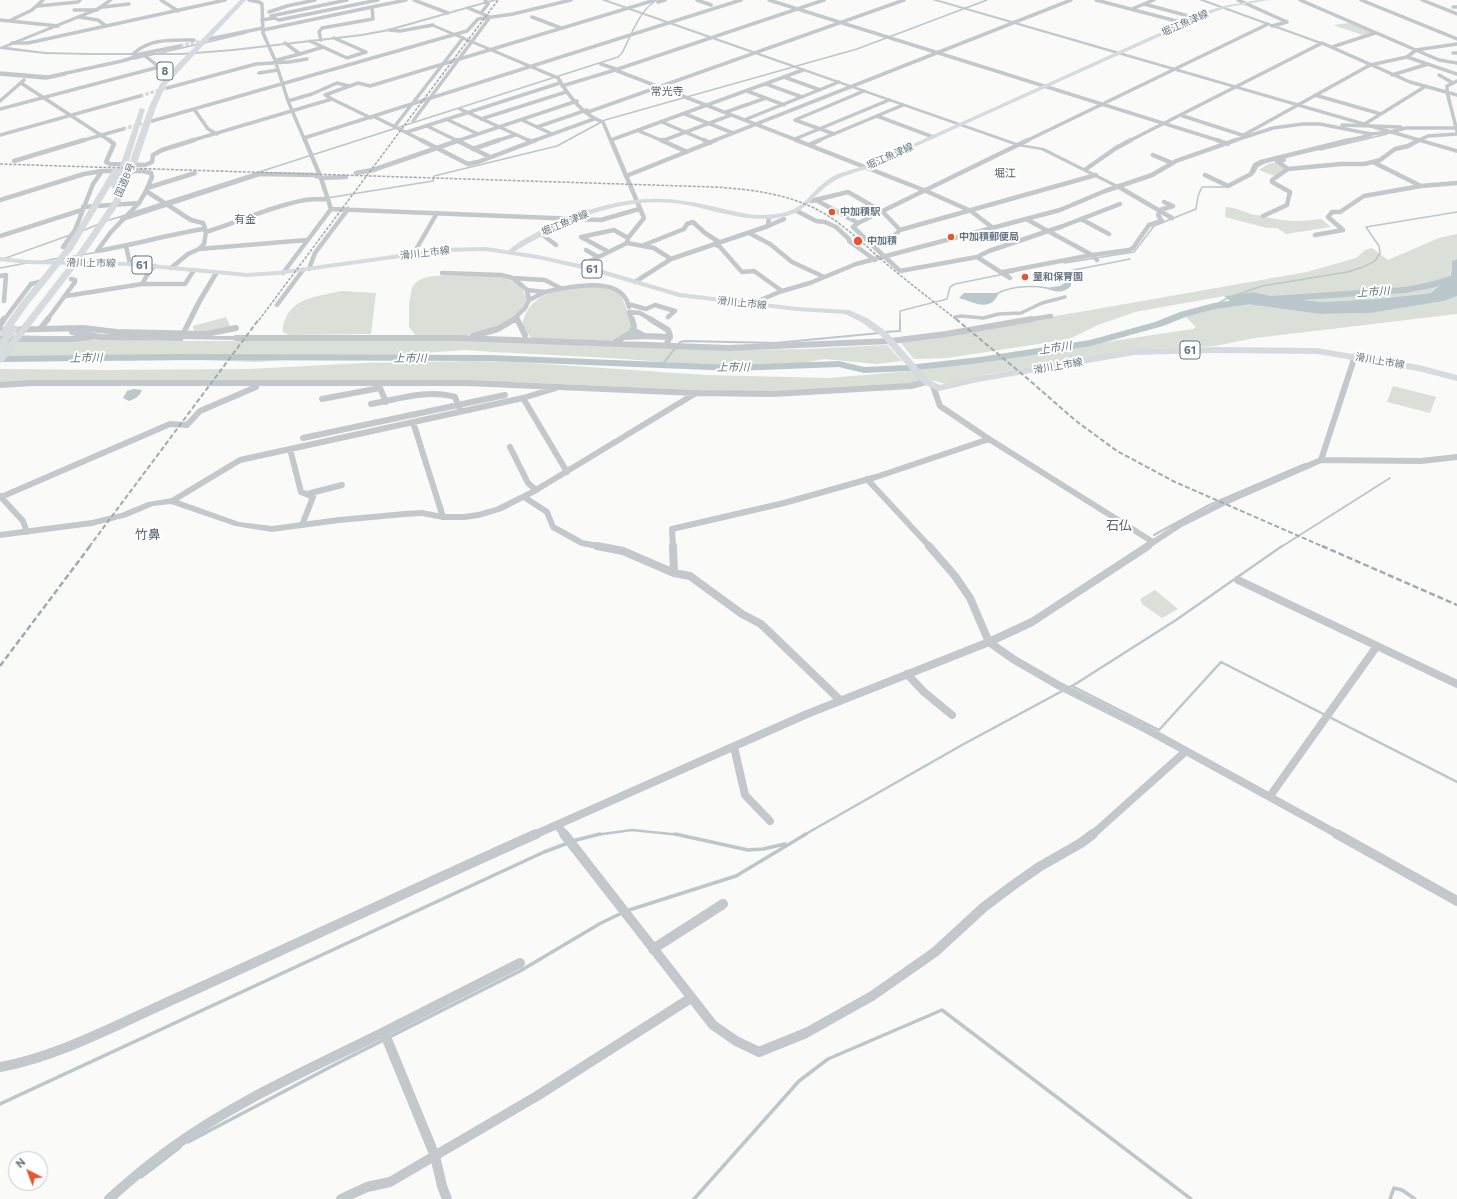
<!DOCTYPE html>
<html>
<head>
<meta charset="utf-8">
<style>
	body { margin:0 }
	#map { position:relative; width:1457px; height:1199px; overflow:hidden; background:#fafaf8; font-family:Commissioner,sans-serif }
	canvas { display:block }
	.north { position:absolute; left:8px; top:1151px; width:40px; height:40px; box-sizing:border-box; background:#fff; border:1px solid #c1c8cd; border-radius:50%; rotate:318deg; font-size:11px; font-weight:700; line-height:16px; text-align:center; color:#657683 }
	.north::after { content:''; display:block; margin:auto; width:14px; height:18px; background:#e4572e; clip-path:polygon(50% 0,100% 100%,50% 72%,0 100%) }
</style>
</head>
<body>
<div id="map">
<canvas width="1457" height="1199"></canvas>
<div class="north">N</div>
</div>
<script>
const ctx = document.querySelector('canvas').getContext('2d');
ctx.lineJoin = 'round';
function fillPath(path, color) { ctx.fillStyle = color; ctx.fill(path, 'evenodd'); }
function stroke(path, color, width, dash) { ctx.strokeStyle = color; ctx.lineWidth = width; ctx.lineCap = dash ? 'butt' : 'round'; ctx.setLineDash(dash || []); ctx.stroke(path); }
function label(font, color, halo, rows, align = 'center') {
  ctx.font = font + ' Commissioner,"Noto Sans JP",sans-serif'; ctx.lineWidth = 4; ctx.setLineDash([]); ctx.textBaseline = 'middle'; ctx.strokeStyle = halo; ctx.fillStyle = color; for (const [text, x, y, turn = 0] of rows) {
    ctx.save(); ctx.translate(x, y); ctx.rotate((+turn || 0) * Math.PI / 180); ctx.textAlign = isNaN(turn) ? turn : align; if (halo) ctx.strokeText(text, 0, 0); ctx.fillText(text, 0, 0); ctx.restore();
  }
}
const green = new Path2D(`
	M1350 23 1373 32 1363 35 1333 25Z
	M1277 162 1285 169 1275 176 1259 170 1268 164Z
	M1226 207C1236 208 1244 211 1253 215 1256 215 1259 215 1262 216 1284 222 1299 222 1321 219L1331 227 1286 234 1277 228H1267L1225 217Z
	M1457 234V259L1452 261 1450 276 1431 293 1377 299 1323 302 1275 297 1253 292 1224 296 1135 312 1098 325 1071 338 1045 343 947 358 914 359 900 342 1091 310 1307 272 1356 258 1365 250 1372 248 1388 260 1439 238Z
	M464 276C487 276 520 271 527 300L516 317 500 326 480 333 459 336 417 337 409 327V304L412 288C420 272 448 276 464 276Z
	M596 286 620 293C624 302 632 321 631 330L615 340 607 341 531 338 522 325C529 289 567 288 596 286Z
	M341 291 376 293 371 334 289 335 283 332C283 328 283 323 285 320 293 297 321 296 341 291Z
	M1457 296V314L1255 338 1215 346 1132 350 988 374 946 384 935 381H921L906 385 789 391H718L536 383 391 380 0 384V369L107 370 249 369 363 363 474 361 516 362 705 375 830 378 911 371 1193 329 1196 327 1181 312 1231 302 1320 314 1371 313 1444 301Z
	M226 317 231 328 211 332 195 331 193 329V326Z
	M0 334 159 341H481L735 350 806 349 887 345 902 361 876 364 824 359 765 370 611 358 494 352 466 350 392 355 336 356 256 362 203 360 88 361 31 356 0 358Z
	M1393 386 1436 397 1430 413 1387 402Z
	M1155 590 1178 609 1162 618 1142 604 1140 599Z`);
const water = new Path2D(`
	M1457 259V296L1444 301 1371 313 1320 314 1231 302 1224 296 1253 292 1275 297 1322 302 1377 299 1431 293 1451 275 1452 261Z
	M1071 279V286C1063 294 1055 292 1045 288L1060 286Z
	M964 293H999C990 313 974 302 959 298Z
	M134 389 142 390C140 396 135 399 129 401L123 398 127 391Z`);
const streamFar3 = new Path2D(`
	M204 43 246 33
	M134 59 199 44
	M0 75 46 79 65 75
	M1320 150 1387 134
	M1254 173 1258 166 1264 163
	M327 198 433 181 434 176 557 146 605 120 857 49 987 0
	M131 213 618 57 622 53C631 36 638 13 654 2
	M106 221 126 215
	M82 231 99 224
	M64 258 98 252
	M0 260 70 235
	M44 261 59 258
	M1064 263 1134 252 1154 226 1196 209 1198 196 1202 187H1229
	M0 268 27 263
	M1070 280 1069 271 1130 259
	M994 295C1011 286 1028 285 1047 288
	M1236 295 1262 286 1347 272 1363 267 1375 261 1380 253 1379 246 1366 227 1457 212
	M1214 306 1229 297
	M900 320V311L947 299 950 287 955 284 1014 272`);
const streamFar2 = new Path2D(`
	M885 332 900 331V319
	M662 365 680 342 685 341 775 343 880 333
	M1154 535 1209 505 1305 464
	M1281 547 1390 478`);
const streamFar1 = new Path2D(`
	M1072 686 1159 730 1221 662 1457 782
	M595 835 632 830 681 835
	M804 835 962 745 1077 683 1176 620 1282 546`);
const stream = new Path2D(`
	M675 834 748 850 763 849 785 844
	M572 841 600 834
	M626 911 736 876 806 834
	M0 1104 544 852 568 843
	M188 1142 336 1064 520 971 601 923 622 913
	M141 1177 180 1147
	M694 1199 799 1081 828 1059 942 1010 1191 1199
	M1390 1199 1394 1188 1402 1190 1415 1199`);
const river = new Path2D(`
	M1457 274V280L1432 288 1405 293 1257 303 1215 309 1188 316 1163 326 1091 346 980 363 908 371 864 373 839 367 734 371 490 361 177 360 0 362V356L177 354 490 355 734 365 839 361 864 367 908 365 980 357 1090 340 1155 322 1180 312 1214 303 1257 297 1405 287 1430 282Z`);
const minorTunnel = new Path2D(`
	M180 46 207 40
	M140 96 167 88
	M123 129 151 121`);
const pedestrian = new Path2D(`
	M955 317 961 316 983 318 999 314 1021 313 1042 303 1065 297`);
const minorFar4 = new Path2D(`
	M161 0 178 11
	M249 0 259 2
	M414 0 448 13
	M697 0 711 5
	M769 0 1220 141
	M1096 0 1184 23
	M1238 0 1287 22 1272 26
	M1300 0 1439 60 1457 63
	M1361 0 1457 39
	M1422 0 1457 14
	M259 2 262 4 263 33 275 60 288 101 305 141
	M658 2 665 0
	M1144 4 1154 0
	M38 6 78 2 80 0
	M103 7 129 4
	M1453 7H1457
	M468 8 490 17
	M1132 9 1144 4 1196 18
	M74 10H97
	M269 12 287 6 315 0
	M481 13 488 4 485 2 486 0
	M79 17 98 20 106 26
	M532 17 561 28
	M274 18 279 20 378 0
	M0 20 58 26
	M262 20 274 18 271 16 347 0
	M9 21 32 10 43 0
	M263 30 372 7
	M389 30 400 31 433 25
	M209 39 263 28
	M321 40 319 32 322 28 373 19 372 7 406 0
	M12 43H28L225 0
	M323 47 347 58 366 52 334 38
	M1332 47 1375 33
	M1453 53H1457
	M133 54C150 38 172 40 194 40
	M140 54 180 46
	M300 54 323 47 310 41
	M1407 57 1457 74
	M277 60 300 54 285 43
	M601 64 616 69
	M615 70 799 141
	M0 73 48 77 122 61 145 54
	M259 73 278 70
	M1392 75 1428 64
	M1439 75 1453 83
	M784 77 820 90
	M558 78C568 95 584 116 603 122L611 141
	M1457 81 1447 86V92L1457 131
	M21 83 110 141
	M766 84 802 97
	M562 86 615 70 824 0
	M167 88 256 64 289 62 307 59
	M747 91 784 105
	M1315 95 1381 114
	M332 99 371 118
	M0 101 24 80
	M288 101 312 94 337 83 349 86
	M0 109 159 67 144 55
	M194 109 208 129 217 134
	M460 109 530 141
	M588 112 904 0
	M726 112 766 98
	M685 114 733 133
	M877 116 933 137
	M1183 116 1242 135
	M375 117 423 141
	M446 119 478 134
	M481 119 566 92
	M522 120 552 134
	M744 120 839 82
	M152 121 467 31 478 19 513 14 571 0
	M413 121 490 17
	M662 122 706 141
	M1342 125 1401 127
	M1363 125 1426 86
	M395 126 463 38
	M427 126 458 141
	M537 127 587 110
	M639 131 663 141
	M407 132 560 83
	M834 134 795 120 864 91
	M0 135 140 96
	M1242 136 1370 65 1407 57 1416 50 1457 44
	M304 138 741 0
	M795 139 889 100
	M611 140 803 70
	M81 141 123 129
	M190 141 332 99 325 95 358 83 370 86 655 0
	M457 141 577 101
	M496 141 515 135
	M533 141 594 119
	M662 141 731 115
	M713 141 1071 0
	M817 141 903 105
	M1026 141 1268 24
	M1129 141 1322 43 1410 82 1457 95
	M1233 141 1273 128 1303 124H1320L1371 134 1390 132 1406 128H1457
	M1346 141 1371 135
	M1417 141 1428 136 1457 134`);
const minorFar3 = new Path2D(`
	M109 140 114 144 106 162 110 164 145 165 152 162 153 155 162 150 194 140
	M305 140 321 178 331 209
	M421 140 468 164 478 162 536 140
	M456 140 490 157
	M528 140 531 142
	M611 140 644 218 628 238 627 243
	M661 140 687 152
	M704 140 710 143
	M796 140 926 191 971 211 993 228
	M1028 140 858 223 853 227 900 271 977 257 989 251 1063 226 1120 204
	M1217 140 1228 144
	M662 141 663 140
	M809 145 820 140
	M473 149 499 140
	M1153 155 1172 163
	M1284 160 1277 161 1288 169
	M14 161 84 140
	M1373 162 1421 186 1457 183
	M1086 169 1116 148 1131 140
	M102 171H142L151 173 152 177 146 191 191 220 203 223 205 228 203 229 206 232 204 244 199 249
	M356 173 373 170 460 140
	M1205 175 1228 186 1251 174 1255 165 1261 162 1350 140
	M626 176 716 140
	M1119 187 1172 218
	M147 188 195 173
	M0 200 84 174 102 171 93 184 75 230 63 247H70
	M816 200 858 223
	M811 201 848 192 883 212 900 230
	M83 207 139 203
	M331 209 601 220 639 209
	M797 211 816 221 825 222 836 227 849 239V241L875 260
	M1263 216 1287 205 1290 192 1272 182V180L1288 169 1341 164H1364L1373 162 1380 160 1395 149 1408 146 1419 140
	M122 219 259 174 314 175 321 178 346 177
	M1026 219 1092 255 1097 260
	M1081 219 1109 234
	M768 226 784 219
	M206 232C239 222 271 206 305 200 312 199 320 199 327 199
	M540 233 556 245
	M749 233 770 244 792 262 822 276
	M1315 235 1343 230 1328 217 1332 212H1340L1364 196 1421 186
	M0 236 82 210
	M869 243 894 236 900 230 1096 175
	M714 244 720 247 742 272 754 271 782 291
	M644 245 684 229 687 224 693 222 705 233 719 242
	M126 246 130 264
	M586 250 598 257
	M97 251C133 245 167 235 203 229
	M97 251 111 232 139 203 146 191
	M607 251 581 237 614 230 628 238
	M414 253 437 213
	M977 257 1010 278
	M580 266 627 243 654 248 671 259
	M171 268 188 254 199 249 307 240
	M309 269 315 253 348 209
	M1003 272 1092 255 1129 250 1133 248 1149 225 1162 221 1158 215 1160 210 1173 206 1164 202
	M283 273 331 209
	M442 273 501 275 513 278 527 290
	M0 276 6 275 4 301
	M513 278 545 280 560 288
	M635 282 671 259 768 226 769 217
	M142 284H185L194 270
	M527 290 545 292 529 300Z
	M545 292C567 287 620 275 628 304
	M66 296 142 284 150 270 155 266
	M755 304 758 301 782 291 810 283 856 264 1060 210 1105 191 1152 175 1176 161 1236 140
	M277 305 303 270
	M629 307 628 304 646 309 655 305 675 311 668 317
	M4 320 31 284 43 281
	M47 320 75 282V280L71 279
	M513 320 525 308 529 300
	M632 320 629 312 640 313 652 320
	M1026 320 1051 316`);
const minorFar2 = new Path2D(`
	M517 319 525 335
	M650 319 668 330 670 336 666 346
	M0 325 4 319
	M40 329 48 319
	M0 330 83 328 117 332 206 334 236 328
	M72 332 101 337 181 338
	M473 336 498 329 515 319
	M644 336 670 337
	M626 337 644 336 633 330
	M236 338H460L728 348 891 341 946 334 1032 319
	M0 339H73L90 337
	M614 343 632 332 634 326 632 319
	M0 385 32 383H467L696 393 773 394 911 386 926 382
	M933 386 940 406 989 439 1153 542
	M523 398 567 472
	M322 399 380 388 386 402
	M371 404C399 399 427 389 455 397L458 405 505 395
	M413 422 443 517
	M303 438 458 405 461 411
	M510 447 528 483 536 490 696 393
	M290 449 301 492 313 497 302 525
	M1321 460 1355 356
	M867 479 930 547
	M307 494 342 485
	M0 496 23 521 27 532
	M1 497 170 424 187 425 200 411 256 387
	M524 497 547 512 553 527 582 543 603 547
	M172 501 240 460 523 398 556 388
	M673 547 672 529 784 503 876 477 989 439
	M1146 547 1181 524 1223 503 1321 460 1421 461 1457 457`);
const minorFar1 = new Path2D(`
	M597 546 623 551 674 573 690 576 742 614 761 624 840 700
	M673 546 674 573
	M929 546 955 576 970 598 989 642 1013 659 1058 685 1146 729 1339 835
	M1238 580 1457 684
	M907 674 924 692 952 715
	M734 747 745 795 770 821
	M1270 796 1377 646
	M558 826 565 835
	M534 835 807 714 989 642 1032 622 1148 546
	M1092 835 1186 751`);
const minor = new Path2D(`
	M564 834 713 1025 736 1041 759 1052 806 1033 872 996 935 952 984 907 1012 886 1039 867 1081 843 1093 834
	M1337 834 1457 901
	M653 949 723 904
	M384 1032 520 963
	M0 1067C59 1057 124 1021 179 997 299 943 417 887 536 834
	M109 1199C129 1181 149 1164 170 1149 236 1101 312 1068 384 1032L435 1156 442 1186 447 1199
	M341 1199 367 1187 390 1182 537 1096 691 998`);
const tertiary = new Path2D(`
	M108 0H113L100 10 7 47 45 52 90 53H182L233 49 362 34 388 29 491 0H498L389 31 362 36 233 51 182 55H90L45 54 0 49V47L96 8Z
	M601 0H607L1020 144 1044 148 1122 187 1117 188 1041 150 1017 146Z
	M932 0H939L1457 149V153Z
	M1199 0H1205L1324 43 1320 44Z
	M433 24 560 77V78L556 79 431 26Z
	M214 272 219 273 202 302 185 336H236L239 338 236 340 179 339 178 338 196 302Z
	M536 487 540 490 539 492 502 511 479 518 464 520H443L422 516 405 517 339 523 272 532 235 526 171 504 153 506 127 517 92 526 0 538V532L92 520 121 513 148 502 172 498 239 522 272 526 339 517 405 511 422 510 443 514H464L478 512 496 507Z`);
const secondary = new Path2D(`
	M1258 0H1269L1229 7 1214 12 868 168C856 173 842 175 831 183 809 198 807 214 777 218 746 222 716 211 687 205 624 193 565 221 512 253L507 252C518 240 542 230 557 223 597 204 640 194 684 201 708 204 731 212 756 215 773 215 790 214 803 203 812 195 819 185 829 179 839 172 852 170 864 166L1210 10 1228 5Z`);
const primary = new Path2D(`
	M486 247 538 255 593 267 680 293 797 307 849 310 867 318 887 332 929 380 940 385 978 376 1134 349 1214 347 1317 348 1419 365 1457 375V381L1418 371 1317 354 1214 353 1134 355 978 382 939 391 923 384 881 336 861 322 845 314 797 311 679 297 591 271 538 259 486 251 443 252 278 275 247 277 130 266 28 264 0 261V257L28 260 130 262 247 273 278 271 443 248Z`);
const trunk = new Path2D(`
	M240 0H246L166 85 156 107 133 175 121 201 78 264 3 362 0 363V354L72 261 113 201 125 175 149 107 160 84 172 70Z
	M140 108 145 109 127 167 119 186 118 188H112L111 186 113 182 73 249 28 305 14 325 19 328 3 348 0 349V340L3 336 1 335 0 332 22 301 67 246 113 169H119Z`);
const railFar2 = new Path2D(`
	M0 164 714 187C748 189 781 193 812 207 842 221 865 246 890 267 912 285 934 302 957 320
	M259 320 498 0`);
const railFar1 = new Path2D(`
	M956 319 1028 379 1076 421 1117 451 1175 482 1324 547
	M89 547 259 319`);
const rail = new Path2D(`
	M1322 546 1457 605
	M0 666 90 546`);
const markers = [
	[832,212,4,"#e4572e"],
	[951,237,4,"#e4572e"],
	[858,241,5,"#e4572e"],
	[1025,277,4,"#e4572e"]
];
const farStreetnames = [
	["堀江魚津線",1185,23,-24],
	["堀江魚津線",890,156,-24],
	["国道8号",125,180,-67],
	["堀江魚津線",565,223,-23],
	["滑川上市線",425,253,-7],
	["滑川上市線",91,263,1],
	["滑川上市線",742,303,6],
	["滑川上市線",1380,361,10],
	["滑川上市線",1058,366,-10]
];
const farPoinames = [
	["中加積駅",840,212],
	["中加積郵便局",959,237],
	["中加積",867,241],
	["童和保育園",1033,277]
];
const shields = [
	[165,71,16],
	[142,265,20],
	[592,269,20],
	[1190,350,20]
];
const shieldNames = [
	["8",165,71],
	["61",142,265],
	["61",592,269],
	["61",1190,350]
];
const farNeighbourhoodnames = [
	["常光寺",667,91],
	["堀江",1005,173],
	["有金",245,219]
];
const farWaternames = [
	["上市川",1373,292,-4],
	["上市川",1055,348,-8],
	["上市川",86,358,-1],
	["上市川",410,358],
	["上市川",733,367]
];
const neighbourhoodNames = [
	["石仏",1119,526],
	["竹鼻",148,535]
];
fillPath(green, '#dadfd7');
fillPath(water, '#bbc7cb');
stroke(streamFar3, '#bbc7cb', 1.5);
stroke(streamFar2, '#bbc7cb', 2);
stroke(streamFar1, '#bbc7cb', 2.5);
stroke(stream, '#bbc7cb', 3.5);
fillPath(river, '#bbc7cb');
stroke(minorTunnel, '#d5d9db', 3.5, [3.5, 2]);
stroke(pedestrian, '#c3c8cc', 3.5);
stroke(minorFar4, '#c3c8cc', 3.5);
stroke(minorFar3, '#c3c8cc', 4.5);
stroke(minorFar2, '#c3c8cc', 6);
stroke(minorFar1, '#c3c8cc', 8);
stroke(minor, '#c3c8cc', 10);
fillPath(tertiary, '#c3c8cc');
fillPath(secondary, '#d6dbdf');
fillPath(primary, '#d6dbdf');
fillPath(trunk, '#d6dbdf');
stroke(railFar2, '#a2aab0', 1.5, [3, 1.5]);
stroke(railFar1, '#a2aab0', 2, [5, 2.5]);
stroke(rail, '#a2aab0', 2.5, [6, 3]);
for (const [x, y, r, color] of markers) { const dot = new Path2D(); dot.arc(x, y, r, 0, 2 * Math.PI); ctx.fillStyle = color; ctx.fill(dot); stroke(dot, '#fff', 1.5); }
label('10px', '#657683', '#fff', farStreetnames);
label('bold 10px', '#657683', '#fff', farPoinames, 'left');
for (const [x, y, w] of shields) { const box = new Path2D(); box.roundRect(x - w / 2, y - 9, w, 18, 3); ctx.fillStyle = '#fff'; ctx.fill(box); stroke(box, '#657683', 1); }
label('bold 11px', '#657683', null, shieldNames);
label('11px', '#57646e', '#fff', farNeighbourhoodnames);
label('italic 11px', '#60757c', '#fff', farWaternames);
label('13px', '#57646e', '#fff', neighbourhoodNames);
</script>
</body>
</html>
